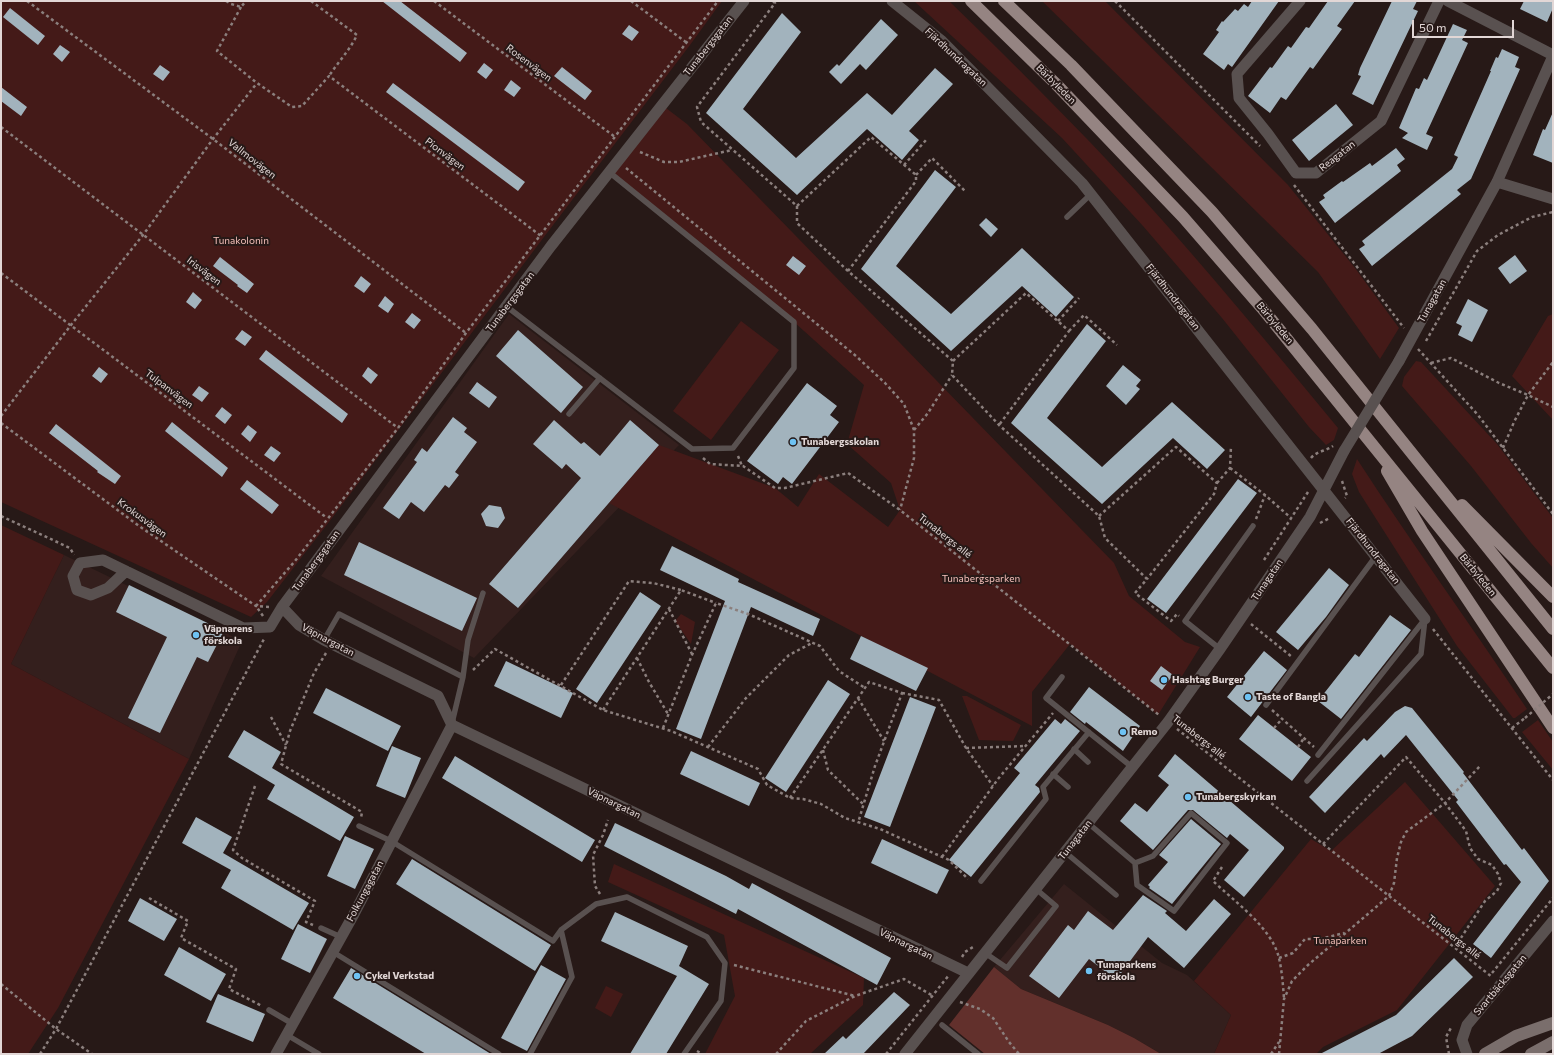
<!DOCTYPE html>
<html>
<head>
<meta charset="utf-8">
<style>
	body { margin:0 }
	#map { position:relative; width:1554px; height:1055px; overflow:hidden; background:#271917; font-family:Commissioner,sans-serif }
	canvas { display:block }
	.frame { position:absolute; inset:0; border:2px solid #e2d7d6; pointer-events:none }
	.scale { position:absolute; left:1412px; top:20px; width:102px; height:18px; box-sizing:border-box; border:2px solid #e2d7d6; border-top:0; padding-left:5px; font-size:12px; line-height:14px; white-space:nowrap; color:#e2d7d6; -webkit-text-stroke:3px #271917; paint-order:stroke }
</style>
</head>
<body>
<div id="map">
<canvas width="1554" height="1055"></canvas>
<div class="frame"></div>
<div class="scale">50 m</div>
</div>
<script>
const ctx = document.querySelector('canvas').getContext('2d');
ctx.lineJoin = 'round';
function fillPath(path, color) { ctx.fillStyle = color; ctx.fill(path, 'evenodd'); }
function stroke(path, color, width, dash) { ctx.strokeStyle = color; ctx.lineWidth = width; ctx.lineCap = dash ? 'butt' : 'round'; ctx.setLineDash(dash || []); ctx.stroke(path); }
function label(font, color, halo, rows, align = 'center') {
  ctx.font = font + ' Commissioner,sans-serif'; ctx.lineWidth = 4; ctx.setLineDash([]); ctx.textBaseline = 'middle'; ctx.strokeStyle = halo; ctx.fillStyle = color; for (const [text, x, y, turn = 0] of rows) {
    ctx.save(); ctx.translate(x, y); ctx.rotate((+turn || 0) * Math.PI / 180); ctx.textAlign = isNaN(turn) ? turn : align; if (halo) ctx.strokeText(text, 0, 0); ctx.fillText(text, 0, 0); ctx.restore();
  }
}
const built = new Path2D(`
	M509 314 679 445 474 658 321 576Z
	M64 555 242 641 189 759 11 664Z
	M1064 884 1162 963 1187 975 1231 1015 1214 1054H1161L1134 1038 1108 1025 1021 989 994 967Z`);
const green = new Path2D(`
	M1 1H722L690 45 547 233 332 518 267 602 251 617 1 502Z
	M914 1H949C1013 63 1076 126 1136 191 1206 268 1272 348 1338 428L1334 440 1326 445 1309 427 1222 318 1143 226 1062 138Z
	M1042 1H1105L1288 185 1355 268 1399 328 1380 359 1318 272Z
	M662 105 687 124 1114 563 1129 596 1185 642 1200 647 1158 715 1070 644 1032 692V726L609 503 659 445 775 488 798 507 819 474 888 527 900 510 891 483 847 444 864 385 794 322 609 172Z
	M1553 314V420L1512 376 1548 316Z
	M741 321 779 350 711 440 673 411Z
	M1416 361 1421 362 1497 444 1553 518V568L1531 543 1471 466 1402 386 1404 377Z
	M1357 459C1412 544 1471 625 1527 709L1515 718H1513L1457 646 1359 492 1352 474Z
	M1 525 64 555 11 664 189 759 58 1008 28 1054H1Z
	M681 614 695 622 691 644 675 621Z
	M962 696H967L1021 725 1013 741 979 740Z
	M1538 720 1553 742V770L1522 732Z
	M1405 782 1495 886 1397 1010 1323 1047 1316 1054H1214L1231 1015 1194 981 1311 839 1331 851Z
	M614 864 864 978 863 1005 810 1054H705L735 996 724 935 608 882Z
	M606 986 623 994 611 1017 595 1008Z`);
const forest = new Path2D(`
	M994 967 1021 989 1108 1025 1134 1038 1161 1054H985L949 1025Z`);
const building = new Path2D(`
	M382 1H400L467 53 460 62Z
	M1252 1H1279L1232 67 1228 64 1224 70 1203 54 1219 32 1216 30 1222 21 1223 22 1235 9 1238 11 1244 4 1248 7Z
	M1328 1H1355L1337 26 1342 29 1313 69 1310 67 1286 100 1281 97 1270 113 1248 96 1270 67 1272 68 1288 46 1291 48 1306 27 1309 28Z
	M1392 1H1417L1413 9 1418 11 1373 105 1352 94 1361 76 1358 75 1360 68Z
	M1524 1H1553V8L1547 22 1520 9Z
	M10 8 45 36 38 45 3 17Z
	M782 13 801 32 743 109 796 158 867 93 892 115 935 68 953 84 909 131 919 140 902 160 867 129 797 195 706 113Z
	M881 19 898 35 866 70 860 64 841 84 829 72 837 64 839 66Z
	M1453 24 1467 30 1462 40 1468 43 1426 134 1433 137 1427 150 1402 138 1408 133 1399 128 1416 88 1419 89 1424 78 1427 80Z
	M629 25 639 32 632 41 622 34Z
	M60 45 70 52 62 62 53 54Z
	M1502 49 1519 57 1515 67 1520 69 1471 179 1457 190 1461 194 1372 266 1359 249 1365 245 1362 241 1452 169 1458 157 1454 155 1491 71H1490L1496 57 1498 58Z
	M484 63 493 70 486 79 477 72Z
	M160 65 170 72 163 81 153 74Z
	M562 67 592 91 585 100 554 76Z
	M511 80 521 88 514 97 504 90Z
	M393 83 525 182 518 191 386 92Z
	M1 87 27 107 21 116 1 101Z
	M1336 104 1353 125 1309 161 1292 140Z
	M1553 112V163L1533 155 1543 129 1545 130Z
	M1396 148 1405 159 1397 165 1401 171 1335 223 1319 202 1325 198 1323 195 1342 181 1343 182 1370 163 1372 166Z
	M935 170 956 187 896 266 951 314 1022 248 1074 297 1056 317 1022 286 951 351 861 269Z
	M986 218 998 229 991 237 979 225Z
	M1515 255 1527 271 1510 284 1498 268Z
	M793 256 806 266 799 275 786 265Z
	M220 257 254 284 247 293 237 286 238 285 213 266Z
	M361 276 371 284 364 293 354 286Z
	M193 292 202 300 195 309 186 302Z
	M385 296 394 304 388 313 378 306Z
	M1468 299 1488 310 1472 342 1458 335 1462 326 1456 323Z
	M412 313 421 320 414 329 405 322Z
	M1087 324 1106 341 1047 418 1102 467 1172 402 1225 450 1207 469 1173 438 1102 504 1011 423Z
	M242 330 252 337 245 346 235 339Z
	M518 330 583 387 561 413 496 356Z
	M266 350 348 414 342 423 259 359Z
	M1123 365 1141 380 1136 386 1140 389 1126 405 1106 386Z
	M99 367 108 374 101 383 92 376Z
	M368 367 378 375 371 384 362 376Z
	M477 382 497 397 489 408 469 393Z
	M807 383 837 406 830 415 839 422 792 484 783 477 778 484 747 461Z
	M199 386 209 393 202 402 192 395Z
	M222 407 232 415 225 424 215 416Z
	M453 417 467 428 464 432 477 442 455 472 459 475 449 488 445 485 424 512 411 502 399 519 383 508 417 462 414 460 422 448 427 452Z
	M554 420 581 444 584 442 600 456 630 420 659 445 518 608 489 584 581 478 566 464 562 469 533 444Z
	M172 422 228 468 222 477 165 431Z
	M56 424 121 476 115 484 97 472 98 471 49 433Z
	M248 425 257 432 250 442 241 434Z
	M271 446 281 453 274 462 264 455Z
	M1238 479 1257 493 1166 613 1147 599Z
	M247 480 279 505 272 514 240 489Z
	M489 505 501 507 505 518 498 528 486 526 481 514Z
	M359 542 477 598 462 631 344 575Z
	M672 546 739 579 738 582 820 619 813 636 751 607 701 739 676 729 725 601 660 570Z
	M1329 568 1349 585 1326 617 1298 650 1276 632Z
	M129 585 224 631 208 662 197 657 160 733 128 718 167 637 116 612Z
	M640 592 661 606 597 703 576 689Z
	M1390 615 1411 630 1341 719 1318 701 1355 654 1359 657Z
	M861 636 928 668 916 691 850 659Z
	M1264 651 1287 670 1251 717 1227 697Z
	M506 661 573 693 561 718 494 686Z
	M1161 666 1173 675 1162 690 1150 681Z
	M828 680 850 694 786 792 765 778Z
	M1089 687 1140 726 1123 751 1086 722 1085 724 1070 712Z
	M326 688 401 726 388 751 313 713Z
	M910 697 936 707 890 827 864 817Z
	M1405 706 1412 708 1464 772 1463 773 1522 850 1524 848 1549 881 1491 958 1473 944 1521 882 1506 864 1504 865 1456 802 1458 800 1406 735 1384 758 1381 754 1325 813 1309 797 1364 738 1367 741 1395 712Z
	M1258 715 1311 757 1292 781 1239 739Z
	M1055 719 1061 724 1065 719 1080 731 1035 785 1039 788 1040 792 971 877 949 860 1020 773 1014 768Z
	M244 730 281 752 272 768 354 817 340 841 267 799 275 785 228 757Z
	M392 746 421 758 405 798 376 786Z
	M691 751 760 783 749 806 680 774Z
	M1175 754 1284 847V849L1244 897 1224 880 1249 850 1230 834 1227 838 1193 810H1188L1153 850 1120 821 1135 803 1147 812 1169 785 1158 776Z
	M455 756 595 840 582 862 442 778Z
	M196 817 232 837 223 853 309 903 293 930 221 888 231 870 182 843Z
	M1191 819 1221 844 1172 904 1149 888 1150 887 1148 885 1168 862 1159 855Z
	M615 823 726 876 749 889 752 883 891 958 877 985 738 909 736 914 604 846Z
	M345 836 374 849 355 889 327 876Z
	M882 839 949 870 937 894 871 863Z
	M412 859 551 945 535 971 396 884Z
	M1143 895 1167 911 1165 913 1186 931 1214 899 1231 914 1184 968 1148 937 1116 980 1089 959 1059 998 1029 976 1068 925 1074 930 1088 911 1113 930Z
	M140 898 177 919 164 941 128 921Z
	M615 912 688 946 679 966 709 984 666 1054H630L677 976 601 941Z
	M298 924 327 939 310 973 281 959Z
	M179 947 226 974 211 1001 164 975Z
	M1454 958 1473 977 1412 1036 1378 1054H1320L1396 1015Z
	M541 965 566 979 527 1051 501 1038Z
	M351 968 491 1054H426L333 998Z
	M894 992 910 1005 863 1054H824L843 1036 846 1039Z
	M218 994 265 1014 253 1042 206 1022Z`);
const path = new Path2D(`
	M27 1 213 139 466 333
	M226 1 231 4 241 7 246 1
	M311 1 357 35C350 50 338 62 329 76
	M434 1 615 137
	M631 1 687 43
	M773 1 775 3 697 107 701 122 797 206V223L848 271 953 361 952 375 999 425 1099 516 1105 538 1147 579 1135 593 1171 621 1177 614 1179 616
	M1115 1 1260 146
	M241 7 217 51 257 83 292 107 302 106 329 76 541 236
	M1 127 398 428
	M640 152 664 162H679L732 150
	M904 165 926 140
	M626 168 856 356 885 383 904 404 914 430V458L900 510
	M916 175 932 158 965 191
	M1294 185 1404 328
	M797 206 871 137 916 175V181L848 271
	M1 273 327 518
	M1058 321 1079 298
	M1069 331 1084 315 1117 345
	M1426 341 1477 251 1498 235 1532 217 1553 212
	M1418 349 1478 415 1553 514
	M953 361 1026 293 1069 331 999 425
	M1431 363 1451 358 1499 383 1528 395 1553 407
	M1 416 71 325 143 235 213 139 257 83
	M1 423 139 526 256 606 269 607
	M914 430 928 413 952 375
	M1503 448 1514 422 1528 395 1553 362
	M738 456 742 466
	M703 458 710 464 743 466 775 488H785L848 473 900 510 1159 715
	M1311 458C1317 451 1326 451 1333 446
	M1230 468 1265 495 1291 518
	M1342 481 1347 496 1345 498
	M1217 483 1230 468 1231 446
	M1 516 70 548 74 555
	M1099 516 1176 447 1217 483 1214 494 1147 579
	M1256 519 1265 495
	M1320 523 1330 518
	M1264 560 1308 492
	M669 609 692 654
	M263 616 256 606 295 561 398 428 466 333 718 1
	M1251 624 1292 657
	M1433 629 1553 780
	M326 653 314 673 290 731 281 764 362 812 361 818
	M637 658 649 682 668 714
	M473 670 495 649 603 710 671 731 758 769 767 785 790 798 803 799 821 804 845 818 880 829 949 860 968 879
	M561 685 629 581 653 583 681 590
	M902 693 939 700 966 748 993 786
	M858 698 884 741
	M603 710 681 590 716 603
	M1272 710 1314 747
	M271 717 286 745
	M663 728 692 655 716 603 748 614 820 646 839 671 865 688
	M1274 728 1282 719
	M1512 728 1525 718
	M1177 729 1492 977
	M708 747 746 698 789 655 812 643
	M1298 747 1304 738
	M966 748 1026 746
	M823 750 828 770 863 804
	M255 786 233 850 242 858 315 901 306 922 313 925
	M790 798 869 682 902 693 875 766 858 823
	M1323 844 1406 757 1445 803 1466 831 1470 848 1478 859 1492 865 1498 874 1501 883 1497 891 1485 901 1455 947
	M942 857 998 779 1053 713
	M1222 867 1213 881C1235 902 1272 928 1279 958 1282 971 1283 985 1284 999
	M600 894 595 886 593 855 603 835 608 820
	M149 898 188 921 181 938 236 969 229 989 262 1006
	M962 957 965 952 973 947
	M1279 958 1293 953 1305 939H1320L1344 933
	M734 965 855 996
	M1492 973 1553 898
	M1 984 56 1029 92 1054
	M960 1002 980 1009 993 1018 1009 1042 1019 1054
	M697 1051 702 1054
	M40 1054 56 1029 264 639
	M776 1054 806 1021 855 996 904 979 933 996
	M886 1054 949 975
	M1271 1054 1279 1042
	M1279 1054 1284 999 1292 981 1308 965 1389 896 1394 883 1397 858 1401 842 1406 832 1445 803 1481 765
	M1449 1054 1446 1037 1452 1026`);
const lane = new Path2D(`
	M1067 217 1091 194
	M506 306 692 449 733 448 794 368V322L609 172
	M569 414 600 378
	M324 640 339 614 463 677 452 723
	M1220 649 1185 621 1253 526
	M463 677 468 640 483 593
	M1062 677 1046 698 1132 767
	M1266 705 1376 556
	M1074 749 1088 762
	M1318 755 1425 619
	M1053 774 1068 787
	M1307 781 1421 654 1425 619
	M1088 823 1135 863 1137 885 1174 911 1227 843 1191 813 1153 856 1135 863
	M359 826 391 841 553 941 561 930
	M1065 852 1116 895
	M981 881 1046 799 1043 787 1089 732
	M321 928 341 937
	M333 952 499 1054
	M985 953 1007 968 1056 906 1036 889
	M269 1010 293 1024
	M942 1025 978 1054
	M287 1035 319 1054
	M530 1054 572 977 561 930 596 904 627 897 707 937 725 963 721 1001 684 1054`);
const street = new Path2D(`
	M892 1 942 41 1082 183 1425 619
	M1300 1 1237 74 1239 98 1268 134 1296 173H1316L1381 121 1439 1
	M1448 1 1553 55
	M1497 182 1553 199
	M1399 361 1497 182 1553 56
	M126 571 108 588 91 595 77 590 73 576 80 563 103 560 243 628 270 627 282 607 551 246 744 1
	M282 607 299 625 324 640 438 696 452 725 968 973
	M276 1054 354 914 452 725
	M905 1054 1168 722 1220 649 1310 517 1344 451
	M1467 1054 1462 1040 1467 1025 1553 921`);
const secondary = new Path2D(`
	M1485 1054 1516 1036 1553 1023
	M1531 1054 1553 1042`);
const primary = new Path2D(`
	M971 1 1056 84 1183 217 1262 308 1553 668
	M1004 1 1071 65 1212 212 1312 329 1553 629
	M1387 471 1422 531 1553 728
	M1462 505 1553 597`);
const pathBridge = new Path2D(`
	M1525 718 1553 694`);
const streetBridge = new Path2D(`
	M1344 451 1399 361`);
const markers = [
	[793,442,4,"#6ec2f3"],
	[196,635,4,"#6ec2f3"],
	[1164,680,4,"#6ec2f3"],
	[1248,697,4,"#6ec2f3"],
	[1123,732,4,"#6ec2f3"],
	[1188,797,4,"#6ec2f3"],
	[1089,971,4,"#6ec2f3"],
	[357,976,4,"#6ec2f3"]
];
const streetNames = [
	["Tunabergsgatan",708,46,-52],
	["Fjärdhundragatan",956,57,43],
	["Rosenvägen",529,63,37],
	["Bärbyleden",1056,84,45],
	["Pionvägen",445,154,37],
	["Reagatan",1337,156,-38],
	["Vallmovägen",252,159,38],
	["Irisvägen",204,271,37],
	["Fjärdhundragatan",1173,297,52],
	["Tunagatan",1432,301,-61],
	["Tunabergsgatan",510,302,-53],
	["Bärbyleden",1275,323,50],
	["Tulpanvägen",169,389,37],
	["Krokusvägen",142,518,36],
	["Tunabergs allé",945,536,38],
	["Fjärdhundragatan",1373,551,52],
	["Tunabergsgatan",316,561,-54],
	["Bärbyleden",1478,575,51],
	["Tunagatan",1267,580,-56],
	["Väpnargatan",328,640,28],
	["Tunabergs allé",1199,737,38],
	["Väpnargatan",614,803,26],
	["Tunagatan",1075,840,-52],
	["Folkungagatan",365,891,-62],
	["Tunabergs allé",1454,937,38],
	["Väpnargatan",906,944,26],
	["Svartbäcksgatan",1500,985,-50]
];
const parkNames = [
	["Tunakolonin",241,241],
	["Tunabergsparken",981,579],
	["Tunaparken",1340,941]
];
const poiNames = [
	["Tunabergsskolan",801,442],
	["Väpnarens",204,629],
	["förskola",204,641],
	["Hashtag Burger",1172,680],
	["Taste of Bangla",1256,697],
	["Remo",1131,732],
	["Tunabergskyrkan",1196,797],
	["Tunaparkens",1097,965],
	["förskola",1097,977],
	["Cykel Verkstad",365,976]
];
fillPath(built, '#341f1d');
fillPath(green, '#441a18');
fillPath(forest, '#62302c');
fillPath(building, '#a2b3bd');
stroke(path, '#8b7f7d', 2.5, [3, 3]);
stroke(lane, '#595150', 5.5);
stroke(street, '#595150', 11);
stroke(secondary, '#7a6e6c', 12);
stroke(primary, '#958482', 12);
stroke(pathBridge, '#8b7f7d', 2.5, [3, 3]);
stroke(streetBridge, '#595150', 11);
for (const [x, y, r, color] of markers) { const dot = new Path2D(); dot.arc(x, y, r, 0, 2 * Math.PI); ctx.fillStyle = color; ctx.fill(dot); stroke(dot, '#271917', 1.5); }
label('10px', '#e2d7d6', '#271917', streetNames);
label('10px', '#f5c0ba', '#271917', parkNames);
label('bold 10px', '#e2d7d6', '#271917', poiNames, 'left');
</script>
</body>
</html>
